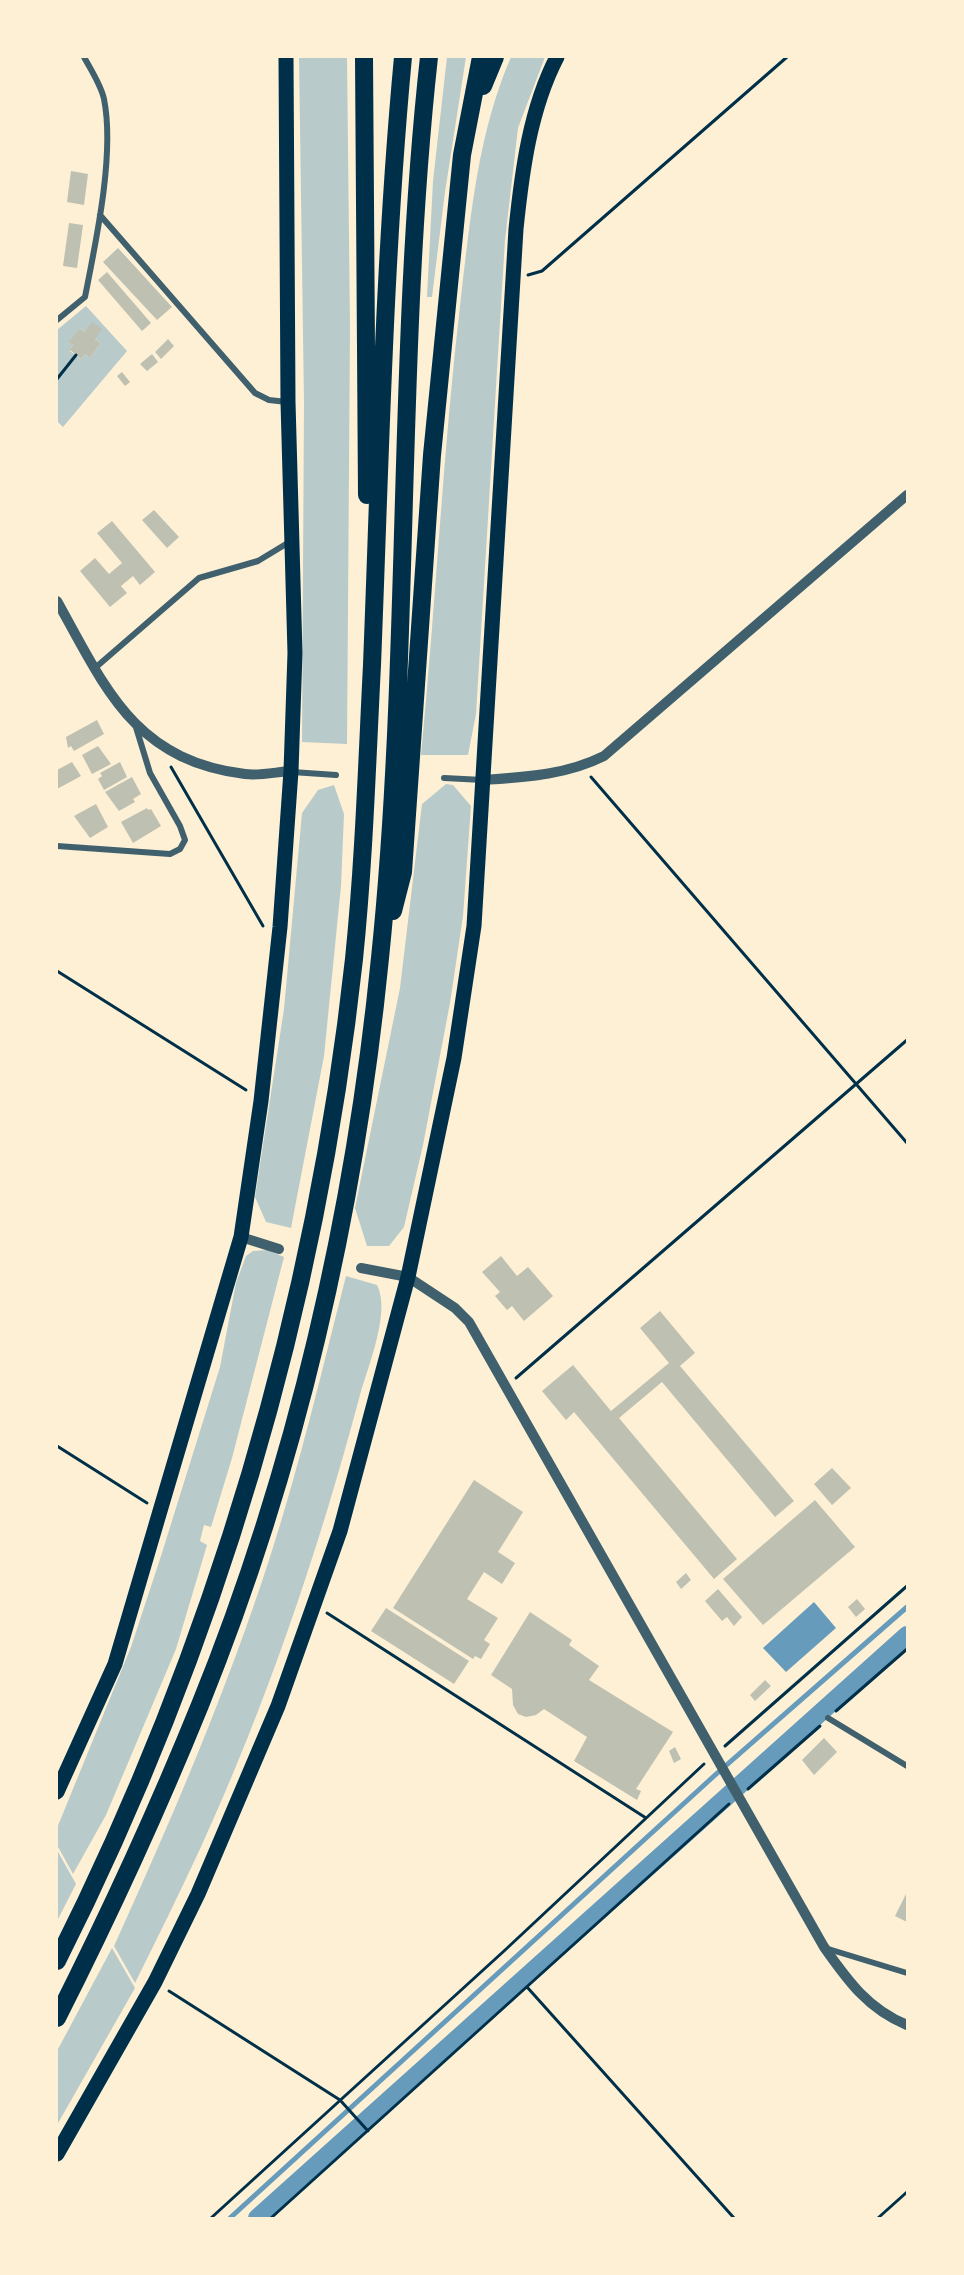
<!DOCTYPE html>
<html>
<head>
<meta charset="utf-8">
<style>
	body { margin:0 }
	#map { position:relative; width:964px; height:2275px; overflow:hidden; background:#fdf0d5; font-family:Manrope,sans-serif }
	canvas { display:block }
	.frame { position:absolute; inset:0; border:58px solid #fdf0d5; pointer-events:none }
</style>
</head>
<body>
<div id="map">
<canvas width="964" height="2275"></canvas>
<div class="frame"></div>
</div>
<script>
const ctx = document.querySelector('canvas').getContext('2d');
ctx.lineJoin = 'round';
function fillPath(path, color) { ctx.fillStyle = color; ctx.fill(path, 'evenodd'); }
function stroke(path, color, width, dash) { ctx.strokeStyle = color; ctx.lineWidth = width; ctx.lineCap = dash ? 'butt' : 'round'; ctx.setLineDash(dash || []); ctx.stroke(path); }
const green = new Path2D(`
	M299 57H347L350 328 347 744 302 742 304 403Z
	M447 57H466L445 192 432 297H427L433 181Z
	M511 57H545L518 128 505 240 476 714 468 755H421C436 602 443 449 461 297 471 214 478 133 511 57Z
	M86 306 127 351 63 427 57 421V330ZM80 328 101 343 90 358 85 354 81 359 70 351 73 345 70 342Z
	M446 784 453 785 471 806 463 916 450 1003 423 1145 404 1227 389 1246H367L355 1208 400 988 422 804Z
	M334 785 344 814 341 886 324 1056 291 1228 266 1222 255 1197 284 1009 302 813 318 790Z
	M267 1250 284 1257 232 1458 211 1527 204 1525 200 1541 207 1545 176 1649 106 1815 73 1874 57 1845V1828L131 1647 161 1556 220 1367 236 1283 246 1256 253 1251Z
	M346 1276 377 1285C391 1312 368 1366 360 1395 319 1549 267 1703 200 1849 179 1894 157 1939 135 1983L114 1946C172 1819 227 1690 270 1557 300 1464 322 1370 346 1276Z
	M57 1850 76 1884 57 1921Z
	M112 1948 135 1988 57 2125V2051Z`);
const water = new Path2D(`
	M814 1602 836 1628 786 1672 763 1648Z`);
const stream = new Path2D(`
	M230 2218 714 1776 907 1607`);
const canal = new Path2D(`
	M257 2218 907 1635`);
const building = new Path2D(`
	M71 171 88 174 84 205 67 202Z
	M69 223 83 225 77 268 63 266Z
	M118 248 172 307 157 320 103 262Z
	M107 272 151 323 142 331 98 280Z
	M92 322 102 329 95 339 101 343 90 358 85 354 81 359 70 350 73 345 69 342 80 328 85 332Z
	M168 339 174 346 161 359 155 352Z
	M152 354 158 362 147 371 140 364Z
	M122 372 130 382 125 386 117 376Z
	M154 510 179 537 167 548 142 520Z
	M112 521 155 572 140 585 133 576 121 586 127 593 110 607 80 571 95 558 109 574 122 563 97 533Z
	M97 720 104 734 74 751 71 746 68 748 66 737Z
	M98 746 111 764 92 774 82 755Z
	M72 762 81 776 57 789V770Z
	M120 762 127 777 104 790 98 779 102 776 100 773Z
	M132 777 141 794 133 799 135 802 119 811 105 792Z
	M96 804 108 827 90 838 74 816Z
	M147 808 148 810 151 809 161 826 133 843 121 822Z
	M501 1256 517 1276 528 1267 553 1296 524 1321 512 1306 507 1310 495 1296 500 1292 482 1272Z
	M660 1311 695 1353 680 1366 794 1501 775 1517 662 1382 619 1418 737 1559 714 1579 574 1412 566 1420 542 1391 573 1365 611 1411 669 1363 640 1328Z
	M832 1468 851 1488 832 1505 814 1484Z
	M474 1480 523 1512 498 1552 515 1563 502 1584 484 1572 467 1599 498 1618 484 1640 490 1644 481 1659 475 1656 473 1659 393 1608Z
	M815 1500 855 1547 763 1625 723 1579Z
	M686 1573 691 1580 681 1589 676 1582Z
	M718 1589 742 1617 734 1626 727 1617 722 1621 705 1601Z
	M857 1599 865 1609 856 1617 848 1607Z
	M386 1608 469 1661 454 1684 371 1631Z
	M530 1612 572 1640 569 1645 599 1666 589 1680 673 1732 636 1789 641 1791 637 1800 574 1761 587 1737 544 1709 536 1715 526 1717 518 1714 513 1705 512 1689 491 1675Z
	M765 1680 771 1686 755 1701 750 1695Z
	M824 1738 837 1752 814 1775 802 1760Z
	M675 1747 681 1759 674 1763 669 1751Z
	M907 1892V1922L895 1916Z`);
const path = new Path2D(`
	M528 275 542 271 787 57
	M57 379 76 355
	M171 767 263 926
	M591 777 907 1143
	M57 971 246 1090
	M516 1378 907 1040
	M57 1446 147 1503
	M327 1613 646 1818
	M836 1711 907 1649
	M725 1746 907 1586
	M748 1789 820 1726
	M527 1987 734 2218
	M169 1991 340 2100 368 2131
	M211 2218 504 1951 704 1764
	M271 2218 729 1804
	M878 2218 907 2192`);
const minor = new Path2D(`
	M100 215 255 393 269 400 287 402
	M57 320 85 297C96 241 115 154 104 99 101 85 91 70 84 57
	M95 668 199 578 258 561 291 541
	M292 772 336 775
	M444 778 483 780
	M57 846 170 854 180 849 185 840 180 826 150 773 135 724
	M828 1718 907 1766
	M825 1948 907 1973`);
const tertiary = new Path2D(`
	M57 601C106 689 134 760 245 774 260 776 276 772 291 771
	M484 780C526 777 566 775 604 756L907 495
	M241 1237 279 1249
	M361 1268 408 1277 455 1308 469 1322 824 1947C848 1981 868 2009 907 2025`);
const primary = new Path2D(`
	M57 1792 115 1664 160 1511 241 1237 261 1101 280 927 291 771 295 653 288 402 286 57
	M57 2154 155 1982 198 1894 278 1706 340 1531 408 1277 454 1058 474 926 516 229C522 171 530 109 557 57`);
const motorway = new Path2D(`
	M364 57 367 495
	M483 86 495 57
	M393 911 403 872 432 455 462 155 481 57
	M57 1961C215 1647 316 1308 354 959 364 861 367 763 372 665 380 462 384 259 403 57
	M57 2018C109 1915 157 1811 200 1705 296 1468 355 1211 380 958 411 658 396 356 429 57`);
fillPath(green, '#b9caca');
fillPath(water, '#669bbc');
stroke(stream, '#669bbc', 5);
stroke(canal, '#669bbc', 18);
fillPath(building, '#bec0b2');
stroke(path, '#003049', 3);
stroke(minor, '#3f606c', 6);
stroke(tertiary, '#3f606c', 10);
stroke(primary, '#003049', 15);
stroke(motorway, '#003049', 18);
</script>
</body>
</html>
